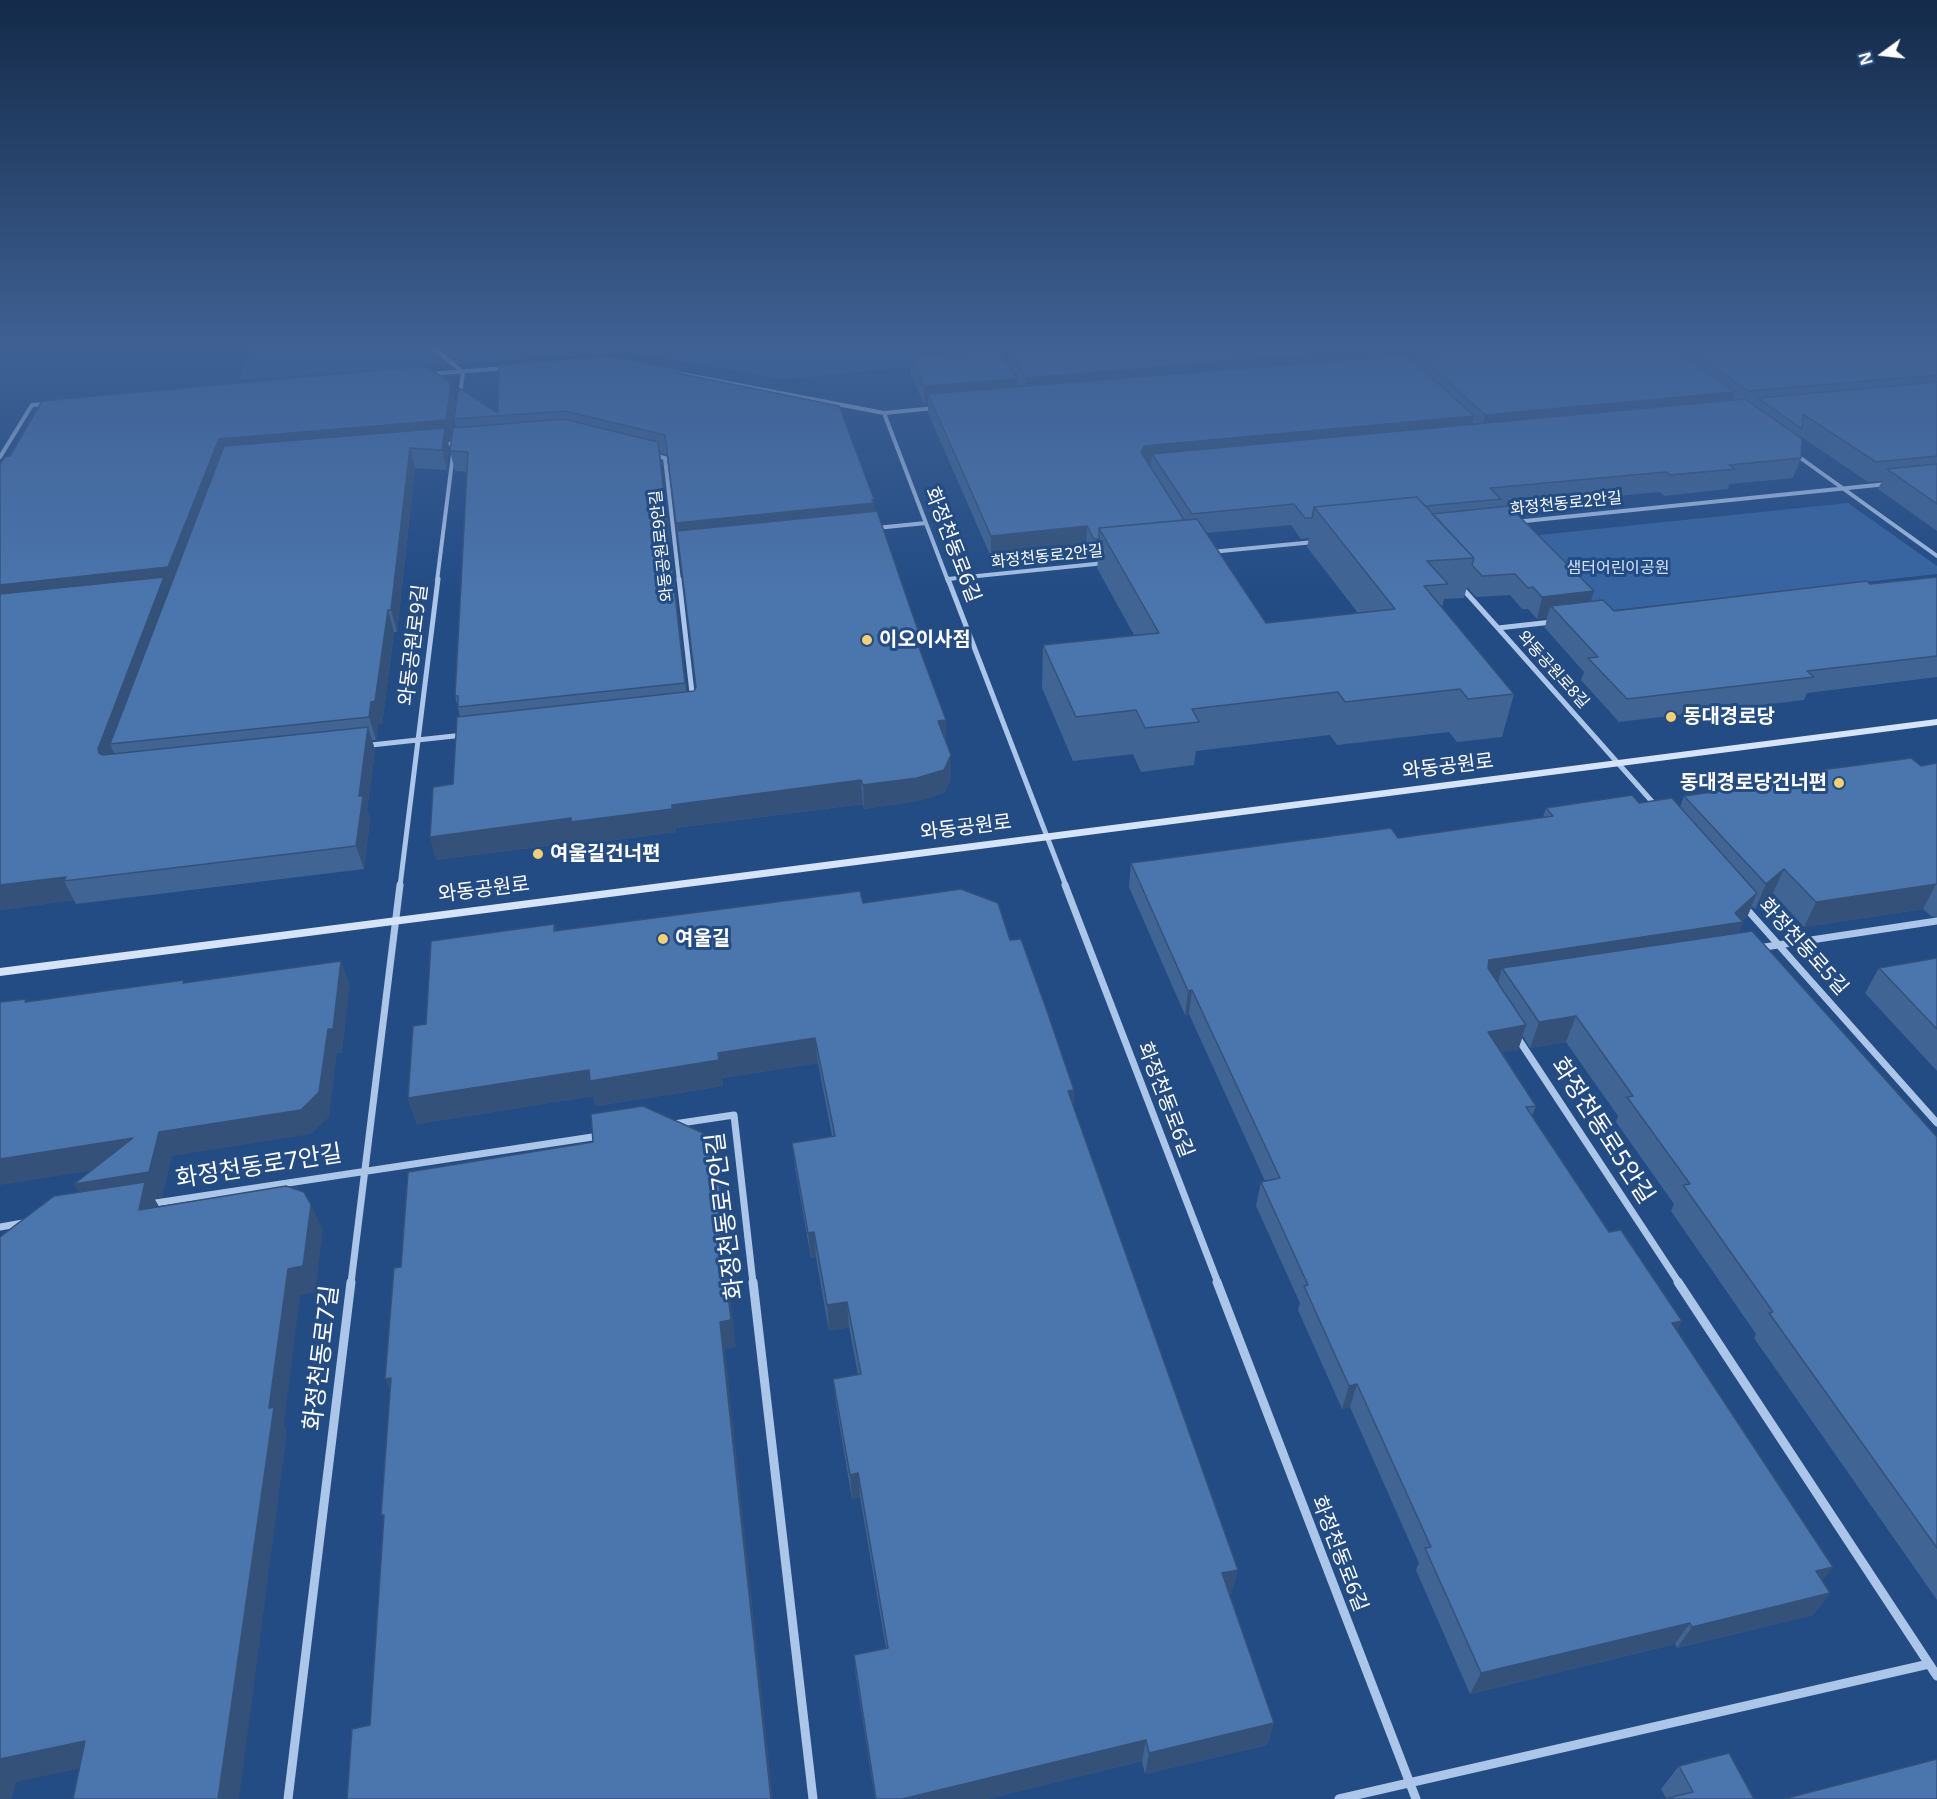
<!DOCTYPE html>
<html>
<head>
<meta charset="utf-8">
<style>
	body { margin:0 }
	#map { position:relative; width:1937px; height:1799px; overflow:hidden; background:#234c85; font-family:"Noto Sans",sans-serif }
	canvas { display:block }
	.north { position:absolute; left:1853px; top:24px; width:60px; height:60px; -webkit-text-stroke:4px #234c85; paint-order:stroke; rotate:255deg; font-size:16px; font-weight:700; line-height:24px; text-align:center; color:#fff }
	.north::after { content:''; display:block; margin:auto; width:21px; height:27px; background:#fff; clip-path:polygon(50% 0,100% 100%,50% 72%,0 100%) }
</style>
</head>
<body>
<div id="map">
<canvas width="1937" height="1799"></canvas>
<div class="north">N</div>
</div>
<script>
const ctx = document.querySelector('canvas').getContext('2d');
ctx.lineJoin = 'round';
function fillPath(path, color) { ctx.fillStyle = color; ctx.fill(path, 'evenodd'); }
function stroke(path, color, width, dash) { ctx.strokeStyle = color; ctx.lineWidth = width; ctx.lineCap = dash ? 'butt' : 'round'; ctx.setLineDash(dash || []); ctx.stroke(path); }
function label(font, color, halo, rows, align = 'center') {
  ctx.font = font + ' "Noto Sans","Noto Sans KR",sans-serif'; ctx.lineWidth = 6; ctx.setLineDash([]); ctx.textBaseline = 'middle'; ctx.strokeStyle = halo; ctx.fillStyle = color; for (const [text, x, y, turn = 0] of rows) {
    ctx.save(); ctx.translate(x, y); ctx.rotate((+turn || 0) * Math.PI / 180); ctx.textAlign = isNaN(turn) ? turn : align; if (halo) ctx.strokeText(text, 0, 0); ctx.fillText(text, 0, 0); ctx.restore();
  }
}
const green = new Path2D(`
	M253 345H1016L983 360 784 379 627 352 239 380Z
	M1848 503 1937 566V574L1596 612 1520 537Z`);
const streetFar3 = new Path2D(`
	M429 345 463 372 460 396
	M676 373 884 413 935 408
	M429 374 506 368
	M884 413 948 581
	M1795 454 1937 556
	M0 457 32 405 48 404
	M1515 522 1887 484
	M876 528 926 523
	M1211 552 1314 542
	M948 579 1105 563
	M184 581 228 462 568 434 665 458 679 581
	M437 581 453 454`);
const streetFar2 = new Path2D(`
	M185 579 113 773 694 710 679 579
	M948 579 1066 886
	M1462 588 1498 628
	M1552 622 1498 628 1656 806
	M400 886 438 579`);
const streetFar1 = new Path2D(`
	M1065 885 1218 1283
	M1744 906 1937 1123
	M1758 948 1937 921
	M1517 1037 1679 1283
	M674 1124 734 1115 753 1283
	M149 1204 599 1136
	M0 1227 23 1223
	M351 1283 400 885`);
const street = new Path2D(`
	M753 1282 813 1799
	M1217 1282 1416 1799
	M1678 1282 1937 1676
	M288 1799 351 1282
	M1339 1799 1929 1664`);
const secondary = new Path2D(`
	M1937 719V725L0 976V968Z`);
const wall = new Path2D(`
	M1050 345H1937V531L1878 489 1882 481 1868 482 1800 436 1801 458 1793 478 1729 484 1728 489 1664 496 1660 492 1499 507 1591 601 1614 611 1937 577V677L1807 693 1804 700 1619 722 1581 680 1584 672 1545 628 1547 617 1537 619 1528 609H1522L1510 595 1476 597 1467 587 1464 598 1444 599 1442 608 1514 694 1502 737 1457 742 1449 732 1337 745 1330 735 1196 751 1194 765 1141 772 1133 754 1073 761 1042 688 1043 645 1134 635 1097 568 1098 560H1093L1086 547 991 557 928 413V405H924L911 375V356L1008 364V349ZM1291 525 1301 539 1309 538 1307 547 1358 613 1266 623 1206 533Z
	M681 370 682 374 875 512 920 650 946 720V743L951 778 944 793 917 801 864 809 863 804 675 828 676 832 576 845 575 842 436 860 453 784 460 717 455 696 467 472 455 471 450 451 456 427 454 419 498 413ZM660 453 667 455 696 687 694 691 687 692Z
	M455 402 450 440H448L449 448 447 470 415 468 397 632H394L382 724H378L376 740H372L375 750 367 810 370 819 364 869 76 904 74 900 0 910 10 456Z
	M1937 763V917L1931 916 1923 909 1804 927 1773 893 1755 909 1752 906 1747 917 1742 921 1743 922 1738 933 1937 1137V1600L1754 1338 1756 1334 1671 1211 1674 1204 1616 1122 1618 1116 1566 1042 1530 1048 1523 1036 1518 1050 1502 1052 1536 1106 1532 1116 1609 1232 1677 1330 1833 1567 1822 1580 1830 1593 1813 1615 1677 1648 1675 1644 1470 1694 1416 1570 1419 1563 1350 1407 1342 1409 1298 1310 1300 1303 1256 1206 1261 1182 1265 1181 1189 1014 1185 1015 1129 887 1131 863 1398 838 1543 817 1546 808 1639 803 1680 807 1684 796 1803 779 1806 772 1921 766Z
	M863 903 1010 940 1074 1090 1073 1105 1232 1593 1229 1594 1274 1723 1267 1745 1145 1774 1142 1761 987 1799H875L856 1677 854 1655 886 1648 860 1497 852 1499 836 1404 833 1379 858 1374 849 1327 829 1331 816 1257 811 1258 795 1168 792 1143 832 1136 818 1063 722 1078 723 1086 596 1106 593 1096 417 1124 408 1098 554 924 556 931Z
	M1937 958V1071L1865 993 1879 968Z
	M1679 1766 1754 1799 1666 1798 1661 1789Z`);
const shadedWall = new Path2D(`
	M1418 345H1634L1418 354 1416 364 1025 397 1026 378Z
	M1017 379 1016 398 928 394V405H924V386Z
	M451 383 455 402 450 440H448L449 448 447 470 442 450 443 440 226 458 176 588 169 589 172 599 110 744 115 755 108 771 0 607V585L219 439Z
	M1735 392 1729 411 1480 434 1485 415Z
	M1474 416 1469 435 1152 454 1151 465 1142 466 1141 452 1144 446Z
	M658 442 661 461 689 706 685 683Z
	M410 448 415 468 397 632 391 610Z
	M874 499 875 520 679 543 676 523Z
	M1087 526 1086 547 991 557V536Z
	M1594 591 1587 613 1551 606 1547 617 1537 619 1542 597Z
	M388 610 394 632 382 724H378L376 740 369 717Z
	M919 633 920 655 914 634Z
	M946 720V743L938 721Z
	M368 727 375 750 367 810 370 819 364 869 356 846 359 796Z
	M951 755V778L944 793 917 801 864 809 863 785Z
	M861 780 863 804 675 828 676 832 576 845 575 842 436 860 430 837Z
	M1784 869 1773 893 1755 909 1766 884Z
	M66 877 64 881 74 900 0 910V885Z
	M1936 884 1923 909 1804 927 1816 902Z
	M1757 893 1747 917 1740 923 1743 922 1732 946 1502 968 1498 982 1482 984 1489 960 1735 913Z
	M341 961 350 985 342 1053H337L329 1117 311 1134 172 1156 162 1197 154 1198 160 1208 153 1236 89 1208 74 1184 328 1029Z
	M1192 990 1189 1014 1185 1015 1188 991Z
	M1576 1016 1566 1042 1530 1048 1539 1022Z
	M1526 1025 1518 1050 1481 1056 1488 1032Z
	M815 1038 818 1063 722 1078 723 1086 596 1106 593 1096 417 1124 408 1098 589 1070 718 1053Z
	M1074 1090 1072 1115 1068 1091Z
	M133 1138 147 1162 0 1185V1159Z
	M714 1138 719 1166 727 1236 723 1237 736 1347 725 1349 773 1799H771L720 1322 718 1210Z
	M311 1205 323 1230 315 1292 300 1295 284 1425 287 1432 239 1799H218L269 1408 288 1269Z
	M814 1232 816 1257 811 1258 808 1233Z
	M847 1302 849 1327 829 1331 827 1305Z
	M1682 1321 1669 1345 1672 1323Z
	M391 1378 397 1406 385 1379Z
	M1357 1384 1350 1407 1342 1409 1349 1386Z
	M858 1473 860 1497 852 1499 850 1475Z
	M1833 1567 1815 1589 1816 1571Z
	M1238 1570 1232 1593 1216 1597 1222 1573Z
	M1830 1593 1813 1615 1677 1648 1692 1627Z
	M1690 1623 1675 1644 1470 1694 1481 1673Z
	M1274 1723 1267 1745 1145 1774 1149 1753Z
	M1146 1740 1142 1761 987 1799H902Z
	M85 1741 105 1763 16 1782 12 1799H0V1759Z`);
const building = new Path2D(`
	M1050 345H1418L1026 378 1008 349Z
	M1519 345H1668L1735 392 1485 415 1418 354Z
	M1683 345H1935L1937 347V375L1748 391Z
	M999 350 1017 379 924 386 911 356Z
	M1407 355 1474 416 1144 446 1141 452 1184 520 1099 528V539H1094L1087 526 991 536 928 394Z
	M609 356 681 370 677 373 839 406 874 499 872 500 874 503 676 523 665 435 565 411 454 419 459 388 498 413 499 365Z
	M425 366 451 383 446 420 219 439 168 567 0 585V464L5 457 10 456 42 401Z
	M1937 382V456L1876 462 1803 414 1802 429 1758 398Z
	M1745 399 1802 439 1801 458 1729 465 1735 469 1670 475 1666 472 1490 488 1501 499 1425 506 1417 497 1314 507 1312 518H1305L1294 504 1192 514 1152 454Z
	M564 419 658 442 685 683 458 707V696H455L468 452 450 451 453 428Z
	M445 428 442 450 410 448 391 610H388L375 701 371 702 369 717 110 744 224 446Z
	M1937 464V504L1887 469Z
	M1417 497 1474 558 1427 561 1448 584 1424 586 1514 694 1468 699 1460 689 1345 702 1338 692 1192 709 1199 722 1145 728 1136 710 1076 717 1043 645 1159 633 1099 528 1197 519 1266 623 1395 609 1314 507Z
	M1509 506 1594 591 1542 597 1533 587 1528 588 1515 574 1482 576 1472 565 1474 558 1432 514Z
	M877 511 919 633 914 634 946 720 938 721 951 755 944 770 917 778 863 785 861 780 672 805V809L571 822V818L430 837 433 787 453 784 457 717 694 691 696 687 677 531Z
	M164 577 98 749 99 753 103 755 368 727 359 796H363L356 846 64 881 66 877 0 885V594Z
	M1937 577V656L1807 671 1814 677 1627 699 1588 658 1598 657 1551 606 1603 600 1614 611 1867 581 1870 584Z
	M1911 758 1921 766 1937 763V884L1816 902 1784 869 1766 884 1684 796 1812 778 1806 772Z
	M1632 795 1639 803 1672 798 1757 893 1735 913 1743 922 1489 960 1488 968 1526 1025 1488 1032 1536 1106 1526 1107 1609 1232 1621 1230 1682 1321 1672 1323 1833 1567 1816 1571 1830 1593 1692 1627 1690 1623 1481 1673 1425 1548 1431 1547 1357 1384 1349 1386 1304 1286 1308 1285 1261 1182 1280 1178 1192 990 1188 991 1131 863 1391 828 1398 838 1553 816 1546 808Z
	M961 889 998 903 1010 940 1021 939 1046 1008 1074 1090 1068 1091 1238 1570 1222 1573 1274 1723 1149 1753 1146 1740 902 1799H876L854 1655 888 1648 858 1473 850 1475 833 1379 861 1374 847 1302 827 1305 814 1232 808 1233 792 1143 835 1136 815 1038 718 1053 719 1060 590 1081 589 1070 408 1098 413 1026 426 1024 431 941 554 924V931L860 891 863 903Z
	M1752 931 1937 1137V1548L1769 1313 1773 1312 1683 1185 1690 1184 1627 1097 1633 1096 1576 1016 1539 1022 1502 968Z
	M1937 958V1029L1879 968Z
	M341 961 333 1029H328L319 1092 301 1110 159 1132 149 1172 74 1184 133 1138 0 1159V1002L26 999 25 1002 184 980 183 983Z
	M643 1106 714 1138 722 1209 718 1210 731 1320 720 1322 771 1799H347L352 1729 370 1725 384 1515H381L391 1378 385 1379 394 1268 401 1267 408 1172 593 1142 591 1114Z
	M145 1182 139 1210 286 1186 304 1192 311 1205 303 1266 288 1269 269 1408 274 1407 218 1799H73L85 1741 0 1759V1237L54 1196Z
	M1729 1753 1754 1799H1664L1693 1792 1679 1766Z
	M1937 1759V1799H1784Z`);
const markers = [
	[867,640,6,"#f4d16f"],
	[1671,717,6,"#f4d16f"],
	[1839,783,6,"#f4d16f"],
	[538,854,6,"#f4d16f"],
	[663,939,6,"#f4d16f"]
];
const farStreetnames = [
	["화정천동로2안길",1566,504,-6],
	["와동공원로9안길",662,546,-96],
	["화정천동로2안길",1047,557,-6],
	["와동공원로8길",1553,670,48]
];
const farParknames = [
	["샘터어린이공원",1618,568]
];
const streetNames = [
	["화정천동로6길",952,545,69],
	["와동공원로9길",414,645,-83],
	["와동공원로",1448,767,-7],
	["와동공원로",966,828,-7],
	["와동공원로",484,890,-7],
	["화정천동로5길",1803,947,48],
	["화정천동로6길",1165,1100,69],
	["화정천동로6길",1339,1554,69]
];
const poiNames = [
	["이오이사점",879,640],
	["동대경로당",1683,717],
	["동대경로당건너편",1827,783,"right"],
	["여울길건너편",550,854],
	["여울길",675,939]
];
const nearStreetnames = [
	["화정천동로5안길",1602,1131,57],
	["화정천동로7안길",259,1167,-9],
	["화정천동로7안길",726,1216,-97],
	["화정천동로7길",322,1358,-83]
];
fillPath(green, '#3765a2');
stroke(streetFar3, '#acc6e9', 4);
stroke(streetFar2, '#acc6e9', 5);
stroke(streetFar1, '#acc6e9', 7);
stroke(street, '#acc6e9', 9);
fillPath(secondary, '#d7e4f7');
fillPath(wall, '#406595');
fillPath(shadedWall, '#345279');
fillPath(building, '#4b75ad');
stroke(building, '#345279', 1.5);
const sky = ctx.createLinearGradient(0, 0, 0, 597);
sky.addColorStop(0, '#132a49');
sky.addColorStop(0.58, '#3f6194');
sky.addColorStop(1, '#3f619400');
ctx.fillStyle = sky;
ctx.fillRect(0, 0, 1937, 597);
for (const [x, y, r, color] of markers) { const dot = new Path2D(); dot.arc(x, y, r, 0, 2 * Math.PI); ctx.fillStyle = color; ctx.fill(dot); stroke(dot, '#234c85', 2); }
label('16px', '#fff', '#234c85', farStreetnames);
label('16px', '#d0e1f7', '#234c85', farParknames);
label('20px', '#fff', '#234c85', streetNames);
label('bold 20px', '#fff', '#234c85', poiNames, 'left');
label('24px', '#fff', '#234c85', nearStreetnames);
</script>
</body>
</html>
